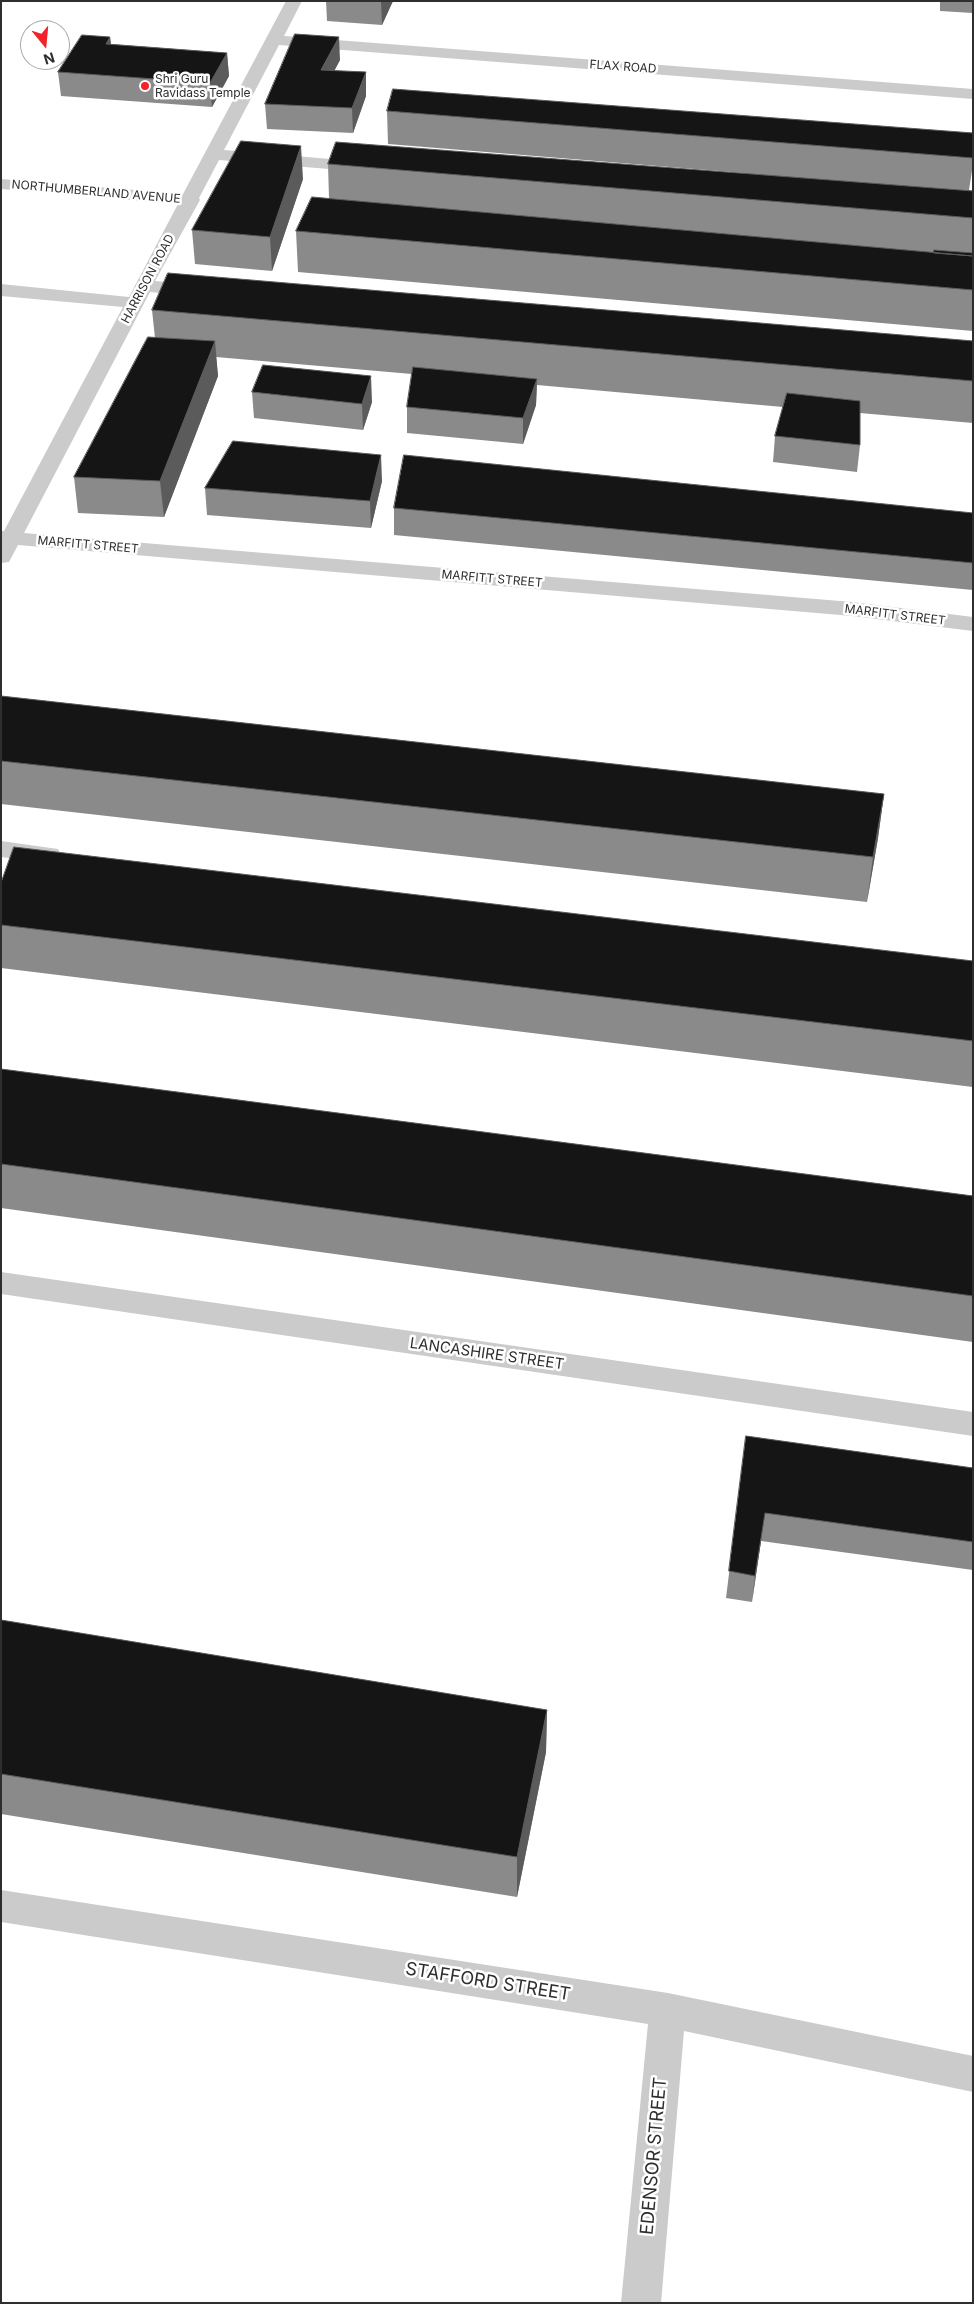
<!DOCTYPE html>
<html>
<head>
<meta charset="utf-8">
<style>
	body { margin:0 }
	#map { position:relative; width:974px; height:2304px; overflow:hidden; background:#fff; font-family:Inter,sans-serif }
	canvas { display:block }
	.frame { position:absolute; inset:0; border:2px solid #2e2e2e; pointer-events:none }
	.north { position:absolute; left:20px; top:20px; width:50px; height:50px; box-sizing:border-box; background:#fff; border:1px solid #ababab; border-radius:50%; rotate:163deg; font-size:14px; font-weight:700; line-height:20px; text-align:center; color:#2e2e2e }
	.north::after { content:''; display:block; margin:auto; width:18px; height:22px; background:#f3222b; clip-path:polygon(50% 0,100% 100%,50% 72%,0 100%) }
</style>
</head>
<body>
<div id="map">
<canvas width="974" height="2304"></canvas>
<div class="frame"></div>
<div class="north">N</div>
</div>
<script>
const ctx = document.querySelector('canvas').getContext('2d');
ctx.lineJoin = 'round';
function fillPath(path, color) { ctx.fillStyle = color; ctx.fill(path, 'evenodd'); }
function stroke(path, color, width, dash) { ctx.strokeStyle = color; ctx.lineWidth = width; ctx.lineCap = dash ? 'butt' : 'round'; ctx.setLineDash(dash || []); ctx.stroke(path); }
function label(font, color, halo, rows, align = 'center') {
  ctx.font = font + ' Inter,sans-serif'; ctx.lineWidth = 5; ctx.setLineDash([]); ctx.textBaseline = 'middle'; ctx.strokeStyle = halo; ctx.fillStyle = color; for (const [text, x, y, turn = 0] of rows) {
    ctx.save(); ctx.translate(x, y); ctx.rotate((+turn || 0) * Math.PI / 180); ctx.textAlign = isNaN(turn) ? turn : align; if (halo) ctx.strokeText(text, 0, 0); ctx.fillText(text, 0, 0); ctx.restore();
  }
}
const minor = new Path2D(`
	M286 1H302L284 36 973 89V99L279 45 224 150 366 162 372 163 375 167 372 171 366 172 219 160 199 198 200 200 155 281 199 285 206 287 208 291 206 295 199 297 150 292 24 533 852 602 973 617V631L852 616 18 545 9 562 1 563V531H4L123 307 1 296V284L129 297 178 204 1 189V179L183 194Z
	M1 841 58 849 61 855 58 861 49 863 1 857Z
	M1 1272 973 1412V1436L1 1294Z
	M1 1890 668 1993 973 2056V2092L684 2031 661 2303H621L648 2024 1 1922Z`);
const wall = new Path2D(`
	M326 1H393L382 25 327 21Z
	M940 1H973V13L940 11Z
	M110 37 111 44 227 53 229 76 212 107 61 96 58 72Z
	M340 60 334 71 366 96 353 133 267 129 265 104Z
	M387 111 973 133V164L969 190 973 191V331L298 272 296 231 329 198 328 164 744 173 388 144Z
	M303 179 272 271 195 264 192 230Z
	M152 310 973 341V423L860 413V445L857 472 773 462 775 436 783 407 537 385 536 405 523 444 407 433V407L412 374 216 357 218 376 164 517 78 513 74 477 155 338Z
	M252 392 372 402 363 430 254 418Z
	M382 481 371 528 207 515 205 488Z
	M394 508 973 513V590L394 535Z
	M1 696 884 794 878 838 867 902 1 804Z
	M1 883 973 961V1087L1 968Z
	M1 1069 973 1196V1342L1 1208Z
	M746 1436 973 1468V1570L761 1541 752 1602 726 1598Z
	M1 1620 547 1710 546 1752 517 1897 1 1814Z`);
const shadedWall = new Path2D(`
	M381 1H393L382 25Z
	M110 37 113 61 106 44Z
	M339 37 340 60 322 94 321 70Z
	M227 53 229 76 212 107 210 83Z
	M366 72V96L353 133 352 108Z
	M301 146 303 179 272 271 270 237Z
	M215 341 218 376 164 517 160 481Z
	M371 376 372 402 363 430 362 404Z
	M537 379 536 405 523 444V418Z
	M381 455 382 481 371 528 370 501Z
	M884 794 878 838 867 902 873 857Z
	M765 1513 761 1541 752 1602 755 1576Z
	M547 1710 546 1752 517 1897V1857Z`);
const building = new Path2D(`
	M295 34 339 37 321 70 366 72 352 108 265 104Z
	M82 35 110 37 106 44 227 53 210 83 58 72Z
	M393 89 973 133V158L387 111Z
	M241 141 301 146 270 237 192 230Z
	M336 142 973 191V218L328 164Z
	M312 197 973 256V290L296 231Z
	M934 250 973 253V256L934 253Z
	M168 273 973 341V381L152 310Z
	M148 337 215 341 160 481 74 477Z
	M263 365 371 376 362 404 252 392Z
	M413 367 537 379 523 418 407 407Z
	M787 393 860 401V445L775 436Z
	M233 441 381 455 370 501 205 488Z
	M404 455 973 513V563L394 508Z
	M1 696 884 794 873 857 1 761Z
	M14 847 973 961V1041L1 925V883Z
	M1 1069 973 1196V1296L1 1164Z
	M746 1436 973 1468V1542L765 1513 755 1576 729 1571Z
	M1 1620 547 1710 517 1857 1 1774Z`);
const markers = [
	[145,86,5,"#f3222b"]
];
const farStreetnames = [
	["FLAX ROAD",623,67,4],
	["NORTHUMBERLAND AVENUE",96,192,5],
	["HARRISON ROAD",148,279,-62],
	["MARFITT STREET",88,545,5],
	["MARFITT STREET",492,579,5],
	["MARFITT STREET",895,615,7]
];
const farPoinames = [
	["Shri Guru",155,79],
	["Ravidass Temple",155,93]
];
const streetNames = [
	["LANCASHIRE STREET",487,1354,8]
];
const nearStreetnames = [
	["STAFFORD STREET",488,1982,9],
	["EDENSOR STREET",654,2156,-85]
];
fillPath(minor, '#cbcbcb');
fillPath(wall, '#8a8a8a');
fillPath(shadedWall, '#5b5b5b');
fillPath(building, '#151515');
stroke(building, '#5b5b5b', 1);
for (const [x, y, r, color] of markers) { const dot = new Path2D(); dot.arc(x, y, r, 0, 2 * Math.PI); ctx.fillStyle = color; ctx.fill(dot); stroke(dot, '#fff', 2); }
label('12px', '#2e2e2e', '#fff', farStreetnames);
label('12px', '#2e2e2e', '#fff', farPoinames, 'left');
label('15px', '#2e2e2e', '#fff', streetNames);
label('18px', '#2e2e2e', '#fff', nearStreetnames);
</script>
</body>
</html>
